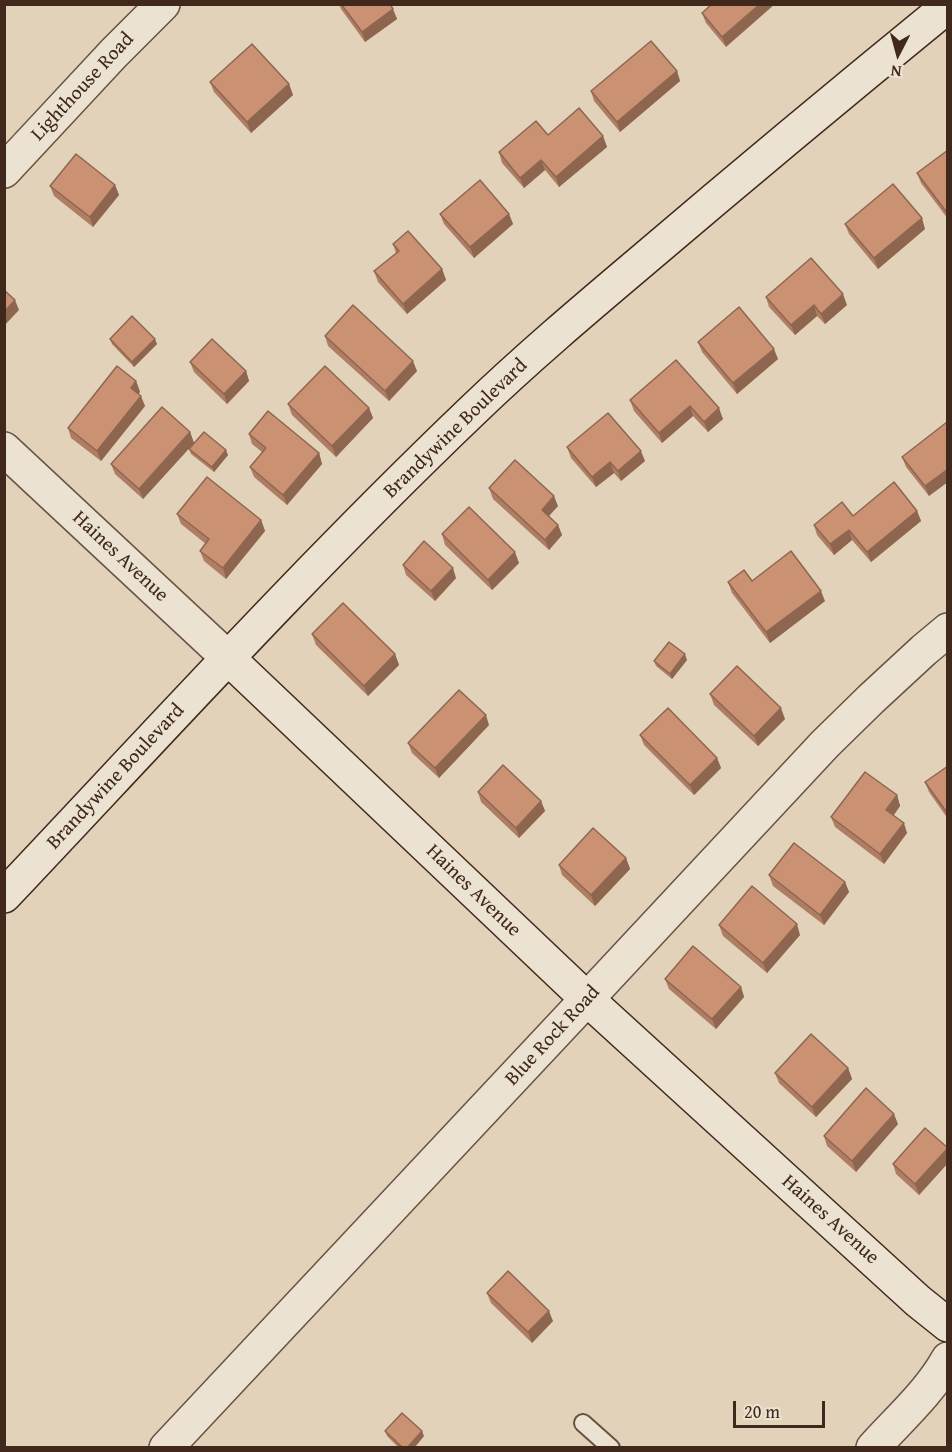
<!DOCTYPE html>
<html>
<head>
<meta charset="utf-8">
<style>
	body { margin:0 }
	#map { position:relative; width:952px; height:1452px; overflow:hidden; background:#e1d2b9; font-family:"Gentium Book Plus",serif }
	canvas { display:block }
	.frame { position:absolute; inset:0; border:6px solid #40281c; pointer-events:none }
	.north { position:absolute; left:868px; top:24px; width:60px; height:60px; -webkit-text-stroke:4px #ece2d2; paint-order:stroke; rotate:186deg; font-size:16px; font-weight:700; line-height:24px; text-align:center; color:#40281c }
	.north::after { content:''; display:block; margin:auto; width:21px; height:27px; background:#40281c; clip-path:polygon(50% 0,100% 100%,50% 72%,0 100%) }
	.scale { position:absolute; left:733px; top:1401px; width:92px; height:27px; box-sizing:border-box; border:3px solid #40281c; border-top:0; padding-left:8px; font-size:18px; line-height:21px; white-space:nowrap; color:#40281c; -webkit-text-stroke:4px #ece2d2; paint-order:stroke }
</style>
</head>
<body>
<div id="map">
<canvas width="952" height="1452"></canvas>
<div class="frame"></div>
<div class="north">N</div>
<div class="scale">20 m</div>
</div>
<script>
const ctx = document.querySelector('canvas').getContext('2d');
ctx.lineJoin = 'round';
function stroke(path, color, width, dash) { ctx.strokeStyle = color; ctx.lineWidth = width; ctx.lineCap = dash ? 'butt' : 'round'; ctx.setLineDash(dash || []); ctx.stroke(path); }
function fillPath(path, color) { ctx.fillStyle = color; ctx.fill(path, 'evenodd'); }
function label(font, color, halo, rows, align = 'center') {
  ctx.font = font + ' "Gentium Book Plus",serif'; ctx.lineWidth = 4.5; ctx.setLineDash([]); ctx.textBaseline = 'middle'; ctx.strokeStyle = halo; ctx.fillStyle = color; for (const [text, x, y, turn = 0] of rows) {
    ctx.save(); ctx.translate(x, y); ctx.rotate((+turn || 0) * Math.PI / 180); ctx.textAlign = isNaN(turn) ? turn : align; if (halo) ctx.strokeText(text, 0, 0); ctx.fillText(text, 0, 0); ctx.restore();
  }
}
const lane = new Path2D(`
	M583 1423 611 1448`);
const street = new Path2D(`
	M4 171 114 53 163 4
	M4 449 228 658
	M166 1448 587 999 825 744 871 699 924 650 948 630
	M873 1448C899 1419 929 1393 948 1359`);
const secondary = new Path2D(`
	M228 658 587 999 918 1301 948 1325
	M4 896C158 733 309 567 471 412 526 359 584 310 642 261 743 175 845 90 948 6`);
const wall = new Path2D(`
	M339 4H390L397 19 365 42 341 9Z
	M712 4 726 47 706 23 702 13Z
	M677 71 680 81 620 132 594 101 591 91Z
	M210 82 289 84 293 95 251 133 214 92Z
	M548 135 603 136 607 147 559 187 545 170 524 188 502 163 499 152Z
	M948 150V219L921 183 917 173Z
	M115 185 119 195 93 227 54 196 50 186Z
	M440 214H509L513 224 474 258 444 224Z
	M845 224 925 229 878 269 849 234Z
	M393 244 442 269 446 280 407 314 378 282 374 271 396 253Z
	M766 297 847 305 825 324 817 316 795 335 769 307Z
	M325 336 417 371 389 401 328 346Z
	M110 339 157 344 134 367 112 344Z
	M698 342 778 359 737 394 702 352Z
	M676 360 723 419 708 432 693 416 662 443 634 411 630 400Z
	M190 362 246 371 249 381 227 404 194 372Z
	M136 381 140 392 138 394 145 406 101 461 71 438 68 428Z
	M288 404 369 408 373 418 336 457 292 415Z
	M948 423 929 496 906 467 902 457Z
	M190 432 194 443 143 499 115 474 111 464Z
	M249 434 319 453 322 464 287 505 254 477 250 467 262 452 252 444Z
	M567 447 645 461 621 481 614 473 596 487 571 458Z
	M189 449 228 455 214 472 191 454Z
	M489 488 558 506 549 516 558 525 562 535 549 550 493 499Z
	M917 511 921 521 871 562 852 540 834 555 817 535 814 525 853 516Z
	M177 514 261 520 265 531 226 579 204 561 200 551 206 544 181 524Z
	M442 534 519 563 492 590 445 545Z
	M403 565 456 578 435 601 406 575Z
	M752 581 825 601 770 643 732 593 728 582Z
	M312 634 395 654 399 665 368 696 316 645Z
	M687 660 672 679 656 666 654 661Z
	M710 694 785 719 758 746 714 705Z
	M489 725 439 778 412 753 408 743Z
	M640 735 717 758 721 768 694 795 644 745Z
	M948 766V819L929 792 925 782Z
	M478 792 541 801 545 811 519 838 481 802Z
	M897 795 900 806 894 815 907 833 884 864 835 827 831 817Z
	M626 858 630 869 595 906 562 875 559 865Z
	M769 875 845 882 849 892 824 925 773 886Z
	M719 925 800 935 767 973 723 936Z
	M665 979 741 987 744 997 716 1029 669 989Z
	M848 1068 852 1079 816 1117 779 1083 775 1073Z
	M898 1124 856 1172 827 1146 824 1136Z
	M948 1148V1163L919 1195 896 1174 893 1164Z
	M487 1293 553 1321 532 1343 491 1303Z
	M385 1431 424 1436 414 1448H399L387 1436Z`);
const shadedWall = new Path2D(`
	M760 4H775L726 47 722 37Z
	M393 9 397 19 365 42 362 32Z
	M677 71 680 81 620 132 617 122Z
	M289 84 293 95 251 133 247 122Z
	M603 136 607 147 559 187 556 177Z
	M541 160 545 170 524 188 520 178Z
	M115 185 119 195 93 227 90 217Z
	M509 214 513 224 474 258 470 247Z
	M922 218 925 229 878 269 874 258Z
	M442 269 446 280 407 314 403 304Z
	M843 294 847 305 825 324 821 314Z
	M15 300 19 310 4 326V312Z
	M814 305 817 316 795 335 791 325Z
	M155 339 157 344 134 367 132 362Z
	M774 349 778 359 737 394 733 383Z
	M413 361 417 371 389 401 385 391Z
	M246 371 249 381 227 404 224 394Z
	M136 381 140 392 135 398 131 388Z
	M141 396 145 406 101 461 97 451Z
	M690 406 693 416 662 443 659 433Z
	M369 408 373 418 336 457 332 446Z
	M719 408 723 419 708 432 704 422Z
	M190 432 194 443 143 499 139 489Z
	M226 450 228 455 214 472 212 467Z
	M641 451 645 461 621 481 618 471Z
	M319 453 322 464 287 505 283 495Z
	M610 462 614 473 596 487 592 477Z
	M947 468 948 482 929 496 925 486Z
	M554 496 558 506 545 520 542 510Z
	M917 511 921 521 871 562 867 552Z
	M261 520 265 531 226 579 223 568Z
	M558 525 562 535 549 550 545 540Z
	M849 530 852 540 834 555 830 544Z
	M515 552 519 563 492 590 488 580Z
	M453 568 456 578 435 601 431 591Z
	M821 591 825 601 770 643 766 632Z
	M395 654 399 665 368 696 364 686Z
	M685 654 687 660 672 679 670 674Z
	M781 708 785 719 758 746 754 736Z
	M486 715 489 725 439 778 435 768Z
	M717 758 721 768 694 795 690 785Z
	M897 795 900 806 890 820 886 810Z
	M541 801 545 811 519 838 516 828Z
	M904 823 907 833 884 864 880 854Z
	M626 858 630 869 595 906 591 895Z
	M845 882 849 892 824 925 820 915Z
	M797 924 800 935 767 973 763 963Z
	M741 987 744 997 716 1029 712 1019Z
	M848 1068 852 1079 816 1117 812 1107Z
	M894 1114 898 1124 856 1172 852 1161Z
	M948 1148V1163L919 1195 915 1184Z
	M549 1311 553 1321 532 1343 528 1332Z
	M422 1431 424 1436 414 1448H407Z`);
const building = new Path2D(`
	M341 4H390L393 9 362 32Z
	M712 4H760L722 37 702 13Z
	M651 41 677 71 617 122 591 91Z
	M252 44 289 84 247 122 210 82Z
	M579 108 603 136 556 177 541 160 520 178 499 152 536 121 548 135Z
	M948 150V214L917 173Z
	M76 154 115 185 90 217 50 186Z
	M480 180 509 214 470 247 440 214Z
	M893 184 922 218 874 258 845 224Z
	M408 231 442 269 403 304 374 271 399 251 393 244Z
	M811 258 843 294 821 314 814 305 791 325 766 297Z
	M4 290 15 300 4 312Z
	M353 305 413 361 385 391 325 336Z
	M739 307 774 349 733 383 698 342Z
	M132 316 155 339 132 362 110 339Z
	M212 339 246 371 224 394 190 362Z
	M676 360 719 408 704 422 690 406 659 433 630 400Z
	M117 366 136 381 131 388 141 396 97 451 68 428Z
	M325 366 369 408 332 446 288 404Z
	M162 407 190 432 139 489 111 464Z
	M268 411 319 453 283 495 250 467 266 448 249 434Z
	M608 413 641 451 618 471 610 462 592 477 567 447Z
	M947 422 948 423V469L925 486 902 457Z
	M204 432 226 450 212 467 189 449Z
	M515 460 554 496 542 510 558 525 545 540 489 488Z
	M207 477 261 520 223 568 200 551 209 539 177 514Z
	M894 482 917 511 867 552 849 530 830 544 814 525 842 502 853 516Z
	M469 507 515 552 488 580 442 534Z
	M424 541 453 568 431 591 403 565Z
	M791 551 821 591 766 632 728 582 744 570 752 581Z
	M343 603 395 654 364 686 312 634Z
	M669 642 685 654 670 674 654 661Z
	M737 666 781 708 754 736 710 694Z
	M459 690 486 715 435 768 408 743Z
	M668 708 717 758 690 785 640 735Z
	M503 765 541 801 516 828 478 792Z
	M948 766V814L925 782Z
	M865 772 897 795 886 810 904 823 880 854 831 817Z
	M593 828 626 858 591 895 559 865Z
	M794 843 845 882 820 915 769 875Z
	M752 886 797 924 763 963 719 925Z
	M693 946 741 987 712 1019 665 979Z
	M811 1034 848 1068 812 1107 775 1073Z
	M866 1088 894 1114 852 1161 824 1136Z
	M925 1128 948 1148 915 1184 893 1164Z
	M508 1271 549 1311 528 1332 487 1293Z
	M402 1413 422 1431 407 1448H403L385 1431Z`);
const streetNames = [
	["Lighthouse Road",83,87,-47],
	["Brandywine Boulevard",456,429,-44],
	["Haines Avenue",120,557,43],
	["Brandywine Boulevard",116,777,-47],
	["Haines Avenue",473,891,44],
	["Blue Rock Road",553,1036,-47],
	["Haines Avenue",830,1220,42]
];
stroke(lane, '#685243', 20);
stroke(street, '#685243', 36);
stroke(secondary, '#40281c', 36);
stroke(lane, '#ece2d2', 16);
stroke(street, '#ece2d2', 33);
stroke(secondary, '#ece2d2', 33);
fillPath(wall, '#af7d63');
fillPath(shadedWall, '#8e6650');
fillPath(building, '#cb9173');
stroke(building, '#8e6650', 1.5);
label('20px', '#40281c', '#ece2d2', streetNames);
</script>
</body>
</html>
